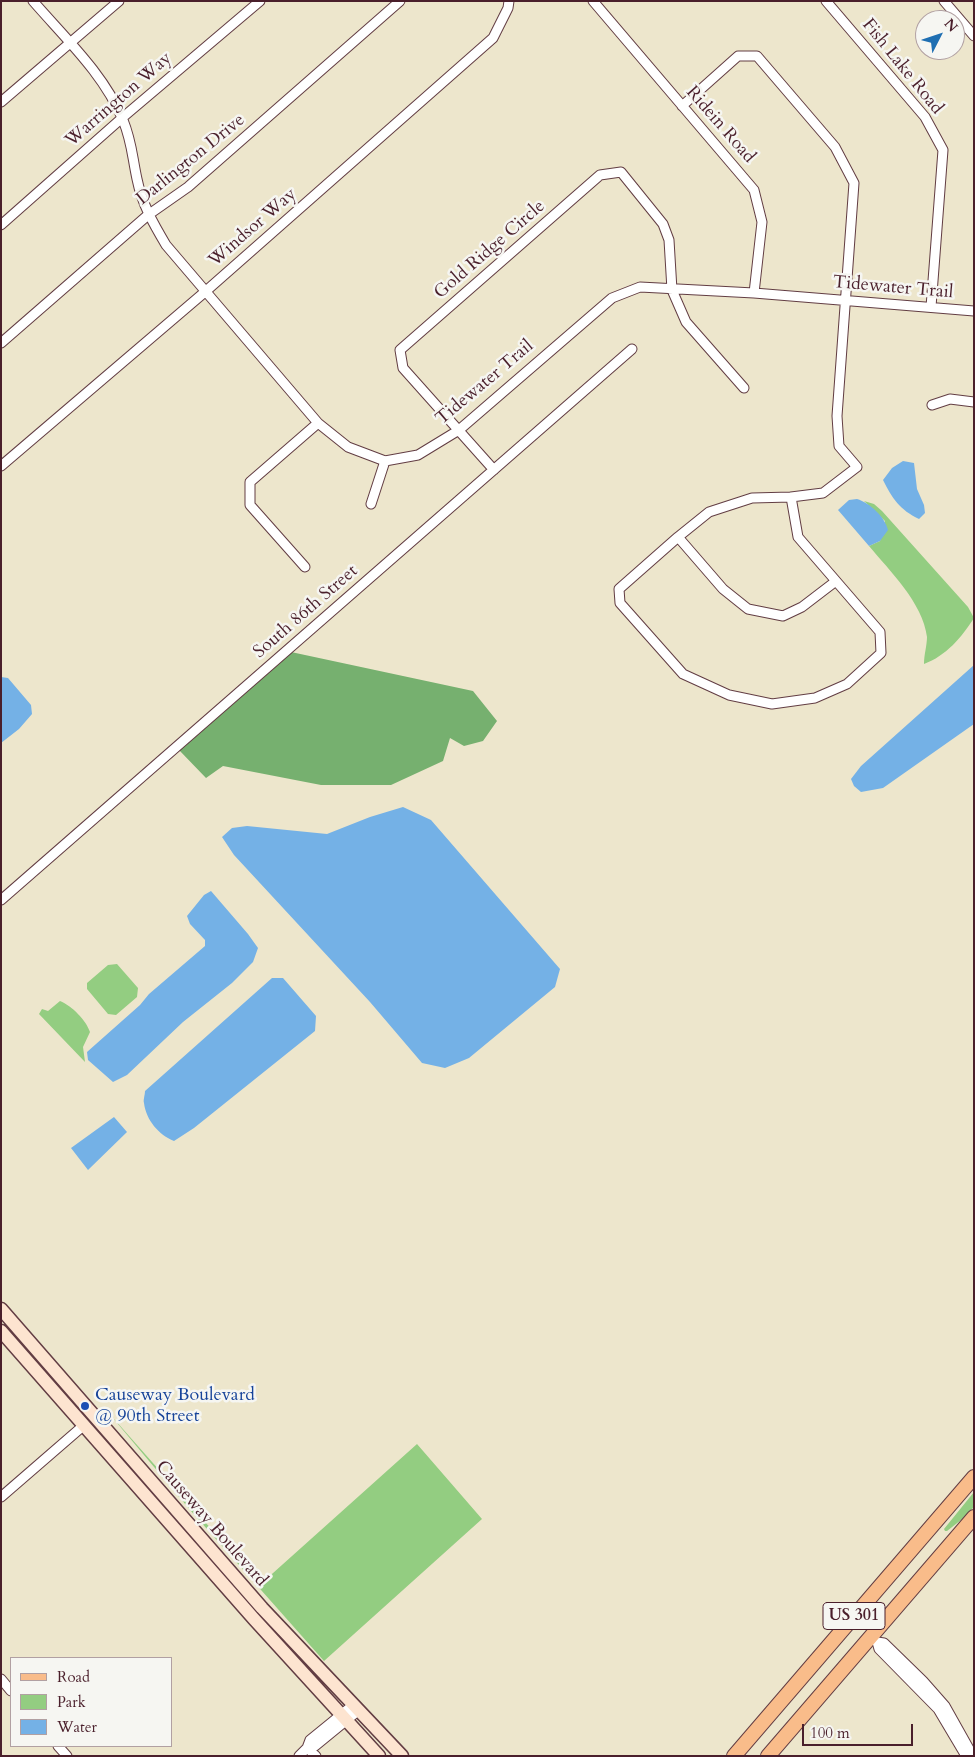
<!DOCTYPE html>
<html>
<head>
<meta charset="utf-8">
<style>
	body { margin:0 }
	#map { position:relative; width:975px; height:1757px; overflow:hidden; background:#ede6cc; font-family:Cardo,serif }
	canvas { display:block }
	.frame { position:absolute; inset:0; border:2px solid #4a1f2b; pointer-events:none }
	.legend { position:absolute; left:10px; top:1657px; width:162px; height:90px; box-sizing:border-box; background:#f6f6f2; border:1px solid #b1a0a2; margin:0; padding:6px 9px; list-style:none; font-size:15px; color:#4a1f2b }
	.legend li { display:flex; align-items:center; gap:10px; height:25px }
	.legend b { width:25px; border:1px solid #b1a0a2 }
	.north { position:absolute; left:915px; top:10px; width:50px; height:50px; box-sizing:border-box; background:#f6f6f2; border:1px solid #b1a0a2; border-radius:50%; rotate:49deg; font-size:14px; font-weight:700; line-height:20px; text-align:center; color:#4a1f2b }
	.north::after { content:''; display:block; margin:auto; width:18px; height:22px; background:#1f6fb2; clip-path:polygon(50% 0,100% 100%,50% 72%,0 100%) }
	.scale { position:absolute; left:802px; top:1724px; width:111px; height:22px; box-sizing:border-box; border:2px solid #4a1f2b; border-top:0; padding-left:6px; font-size:15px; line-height:18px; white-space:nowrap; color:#4a1f2b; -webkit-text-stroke:4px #f6f6f2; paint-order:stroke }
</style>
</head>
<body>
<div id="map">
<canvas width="975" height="1757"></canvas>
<div class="frame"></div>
<ul class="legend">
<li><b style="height:6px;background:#f9bc8a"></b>Road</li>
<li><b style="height:14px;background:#93cd81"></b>Park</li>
<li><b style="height:14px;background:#74b1e6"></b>Water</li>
</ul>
<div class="north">N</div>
<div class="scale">100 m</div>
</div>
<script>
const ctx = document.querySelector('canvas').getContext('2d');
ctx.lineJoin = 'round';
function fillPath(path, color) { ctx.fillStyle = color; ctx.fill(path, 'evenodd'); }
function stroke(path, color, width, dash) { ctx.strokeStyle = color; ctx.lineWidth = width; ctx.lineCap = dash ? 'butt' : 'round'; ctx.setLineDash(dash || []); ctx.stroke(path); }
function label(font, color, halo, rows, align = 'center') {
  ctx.font = font + ' Cardo,serif'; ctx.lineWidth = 5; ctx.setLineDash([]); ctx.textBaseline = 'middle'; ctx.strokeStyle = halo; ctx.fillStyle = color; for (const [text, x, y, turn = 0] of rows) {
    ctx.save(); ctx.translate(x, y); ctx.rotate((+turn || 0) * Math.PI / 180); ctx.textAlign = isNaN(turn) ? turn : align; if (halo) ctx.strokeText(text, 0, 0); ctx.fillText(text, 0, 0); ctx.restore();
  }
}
const green = new Path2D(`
	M864 501 874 504 882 511 968 607 974 618C962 637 946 656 924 664 924 655 927 645 927 637 923 603 889 570 869 546L880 541 885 521Z
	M117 964 138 988 137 997 116 1015 108 1014 87 989V983L108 965Z
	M60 1001C72 1006 86 1020 90 1032L83 1047 85 1062 39 1014 42 1009 48 1011Z
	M107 1411 259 1583 263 1582 417 1444 482 1519 324 1661 191 1511Z
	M974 1492V1507L961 1520 947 1531H945L944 1529Z`);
const forest = new Path2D(`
	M291 652 473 691 497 721 483 741 464 746 450 738 443 761 391 785H321L223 766 206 778 179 750Z`);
const water = new Path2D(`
	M903 461 914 463 917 489 924 505 925 513 919 519C900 510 892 498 883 480L892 468Z
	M857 499C870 503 885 517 888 530L880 541 869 546 838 510 849 500Z
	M974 665V724L883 788 861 792 854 786 851 779 861 766Z
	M1 677 8 678 31 705 32 714 19 729 1 743Z
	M403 807 431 820 560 969 555 987 469 1058 445 1068 422 1063 370 1002 234 855 222 837 232 828 247 826 327 834 370 817Z
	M211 891 248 934 258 948 253 962 232 983 183 1022 127 1075 113 1082 88 1060 87 1052 140 1005 149 994 205 946V940L190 924 187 916 204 895Z
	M272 978H283L316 1016 315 1031 194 1128 174 1141C159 1135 146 1120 144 1103 143 1100 145 1095 145 1091Z
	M114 1117 127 1132 88 1170 71 1148Z`);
const street = new Path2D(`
	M33 1C65 38 104 74 123 120 132 142 132 156 137 179 142 204 153 223 166 245L318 423 348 447 385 461 418 455 459 430 612 298 640 287 754 293 974 311
	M593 1 754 190 762 222 754 293
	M826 1 925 117 943 150 931 307
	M944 1 974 36
	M1 102 119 1
	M682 106 738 56H757L835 147 854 183 837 416 839 446 857 467 823 493 791 497 752 498 709 512 678 537 619 589 620 603 683 674 729 695 772 704 815 698 847 684 881 653 880 632 798 537 791 497
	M1 225 122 118 260 1
	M1 343 148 215 188 187 400 1
	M932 405 950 399 974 402
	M1 466 206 291 493 38 508 8 509 1
	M494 470 403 368 400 350 600 175 621 172 663 224 669 240 672 290 686 322 744 388
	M371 504 385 461
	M678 537 723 589 748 609 783 616 802 607 836 581
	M305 567 250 505V482L318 423
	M1 900 632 349
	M1 1497 83 1426
	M871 1636 877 1642 884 1643 923 1681 945 1706 973 1756
	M877 1642 879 1649 938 1709 966 1756
	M1 1679 11 1691
	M58 1746 67 1756
	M307 1748 315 1746 359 1710
	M307 1748 316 1756
	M299 1756 307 1748 310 1740 353 1705`);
const secondary = new Path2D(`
	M1 1309 262 1608 402 1756
	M1 1331 254 1619 379 1756`);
const primary = new Path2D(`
	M734 1756 974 1477
	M768 1756 974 1517`);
const markers = [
	[85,1406,5,"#1a4fb4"]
];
const shields = [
	[854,1616,62]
];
const shieldNames = [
	["US 301",854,1616]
];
const streetNames = [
	["Fish Lake Road",902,67,51],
	["Warrington Way",119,100,-41],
	["Ridein Road",720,125,49],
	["Darlington Drive",191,160,-39],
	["Windsor Way",253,228,-41],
	["Gold Ridge Circle",490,250,-41],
	["Tidewater Trail",893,288,5],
	["Tidewater Trail",485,383,-40],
	["South 86th Street",306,612,-41],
	["Causeway Boulevard",211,1524,49]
];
const transitNames = [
	["Causeway Boulevard",95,1396],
	["@ 90th Street",95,1417]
];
fillPath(green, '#93cd81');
fillPath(forest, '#76b06f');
fillPath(water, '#74b1e6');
stroke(street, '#623d43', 11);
stroke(secondary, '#623d43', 15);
stroke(primary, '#623d43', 16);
stroke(street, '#fff', 9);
stroke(secondary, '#fde4d0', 12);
stroke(primary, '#f9bc8a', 14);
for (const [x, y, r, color] of markers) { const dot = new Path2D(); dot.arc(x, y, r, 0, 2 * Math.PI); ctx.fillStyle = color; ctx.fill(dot); stroke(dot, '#f6f6f2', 2); }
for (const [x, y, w] of shields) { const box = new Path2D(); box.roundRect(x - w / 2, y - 13.5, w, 27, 4); ctx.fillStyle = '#f6f6f2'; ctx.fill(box); stroke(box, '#4a1f2b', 1); }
label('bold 16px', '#4a1f2b', null, shieldNames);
label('18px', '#4a1f2b', '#f6f6f2', streetNames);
label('18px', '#164399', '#f6f6f2', transitNames, 'left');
</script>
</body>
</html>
